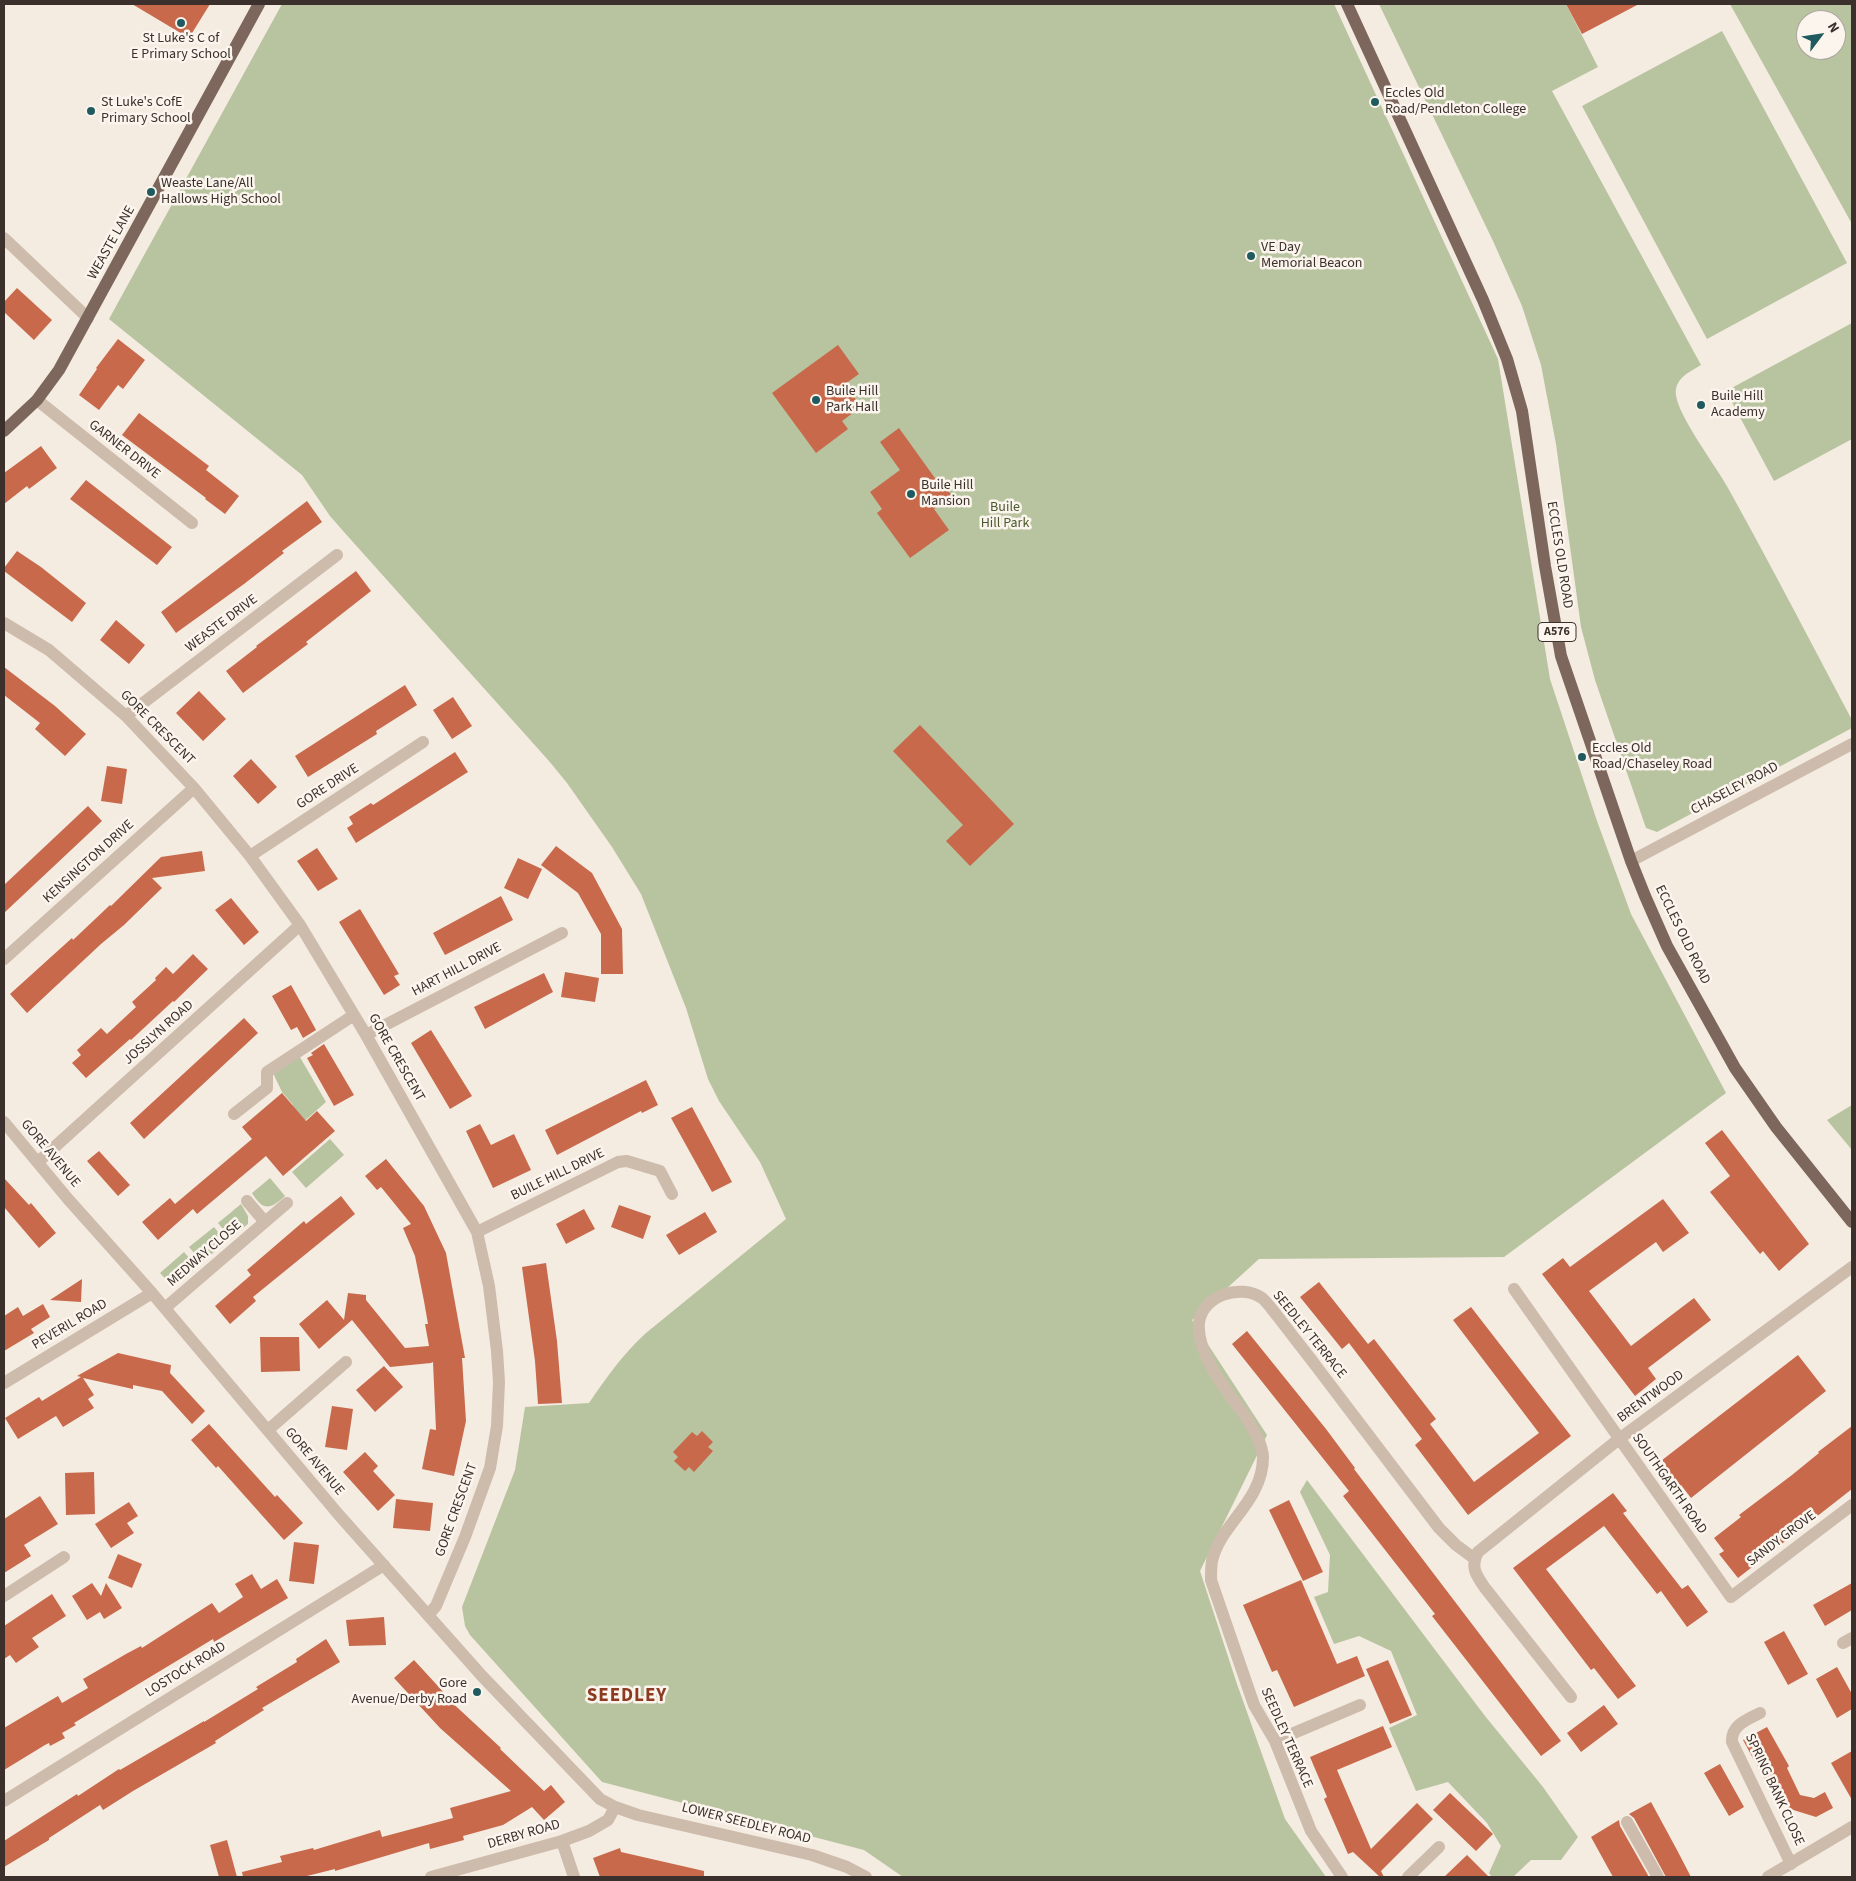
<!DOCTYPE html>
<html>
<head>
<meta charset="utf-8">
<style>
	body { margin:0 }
	#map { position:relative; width:1856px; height:1881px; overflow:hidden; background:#f4ebe1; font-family:"Source Sans 3",sans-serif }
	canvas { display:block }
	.frame { position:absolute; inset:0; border:5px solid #3b302b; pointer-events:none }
	.north { position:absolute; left:1796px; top:10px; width:50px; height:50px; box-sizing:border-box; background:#fbf5ee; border:1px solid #aea6a0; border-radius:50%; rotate:59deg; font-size:14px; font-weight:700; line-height:20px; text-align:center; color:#3b302b }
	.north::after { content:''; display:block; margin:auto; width:18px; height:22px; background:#1f5a5e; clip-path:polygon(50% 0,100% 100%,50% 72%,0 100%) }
</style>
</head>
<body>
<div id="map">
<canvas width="1856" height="1881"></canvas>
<div class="frame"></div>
<div class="north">N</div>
</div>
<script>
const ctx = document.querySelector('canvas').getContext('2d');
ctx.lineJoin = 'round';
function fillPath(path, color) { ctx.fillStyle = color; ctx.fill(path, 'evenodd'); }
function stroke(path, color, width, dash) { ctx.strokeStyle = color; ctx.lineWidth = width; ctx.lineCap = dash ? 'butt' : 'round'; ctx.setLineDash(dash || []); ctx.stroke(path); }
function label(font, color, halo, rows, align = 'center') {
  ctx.font = font + ' "Source Sans 3",sans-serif'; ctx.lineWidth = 5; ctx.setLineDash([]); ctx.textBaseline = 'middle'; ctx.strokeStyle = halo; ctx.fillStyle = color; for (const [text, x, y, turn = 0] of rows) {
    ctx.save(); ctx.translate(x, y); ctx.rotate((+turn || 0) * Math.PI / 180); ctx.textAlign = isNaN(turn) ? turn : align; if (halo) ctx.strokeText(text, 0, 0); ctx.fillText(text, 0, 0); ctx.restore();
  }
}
const green = new Path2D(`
	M282 4H1334L1498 359 1550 679 1597 821 1631 914 1726 1093 1504 1257 1259 1259 1192 1320 1267 1435 1200 1571 1237 1684 1285 1819 1326 1877H903L864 1850 602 1782 470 1635 465 1626 462 1607 515 1470 525 1407 589 1403C606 1378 623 1354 646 1333L786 1219 760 1162 719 1101 708 1079 686 1008 641 894 612 847 567 783 549 761 344 532 330 516 302 475 109 319Z
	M1379 4H1566L1598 67 1552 91 1701 365C1690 372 1674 378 1676 395 1678 416 1716 466 1728 488 1771 565 1811 643 1852 720V728L1657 832 1646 828 1595 680 1581 627 1556 444 1541 365 1522 306 1493 241Z
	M1730 4H1852V224ZM1806 20H1836V50H1806Z
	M1722 31 1847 263 1707 339 1582 106Z
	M1852 323V439L1774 481 1726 391Z
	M297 1052 326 1102 266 1155 252 1139 293 1105 282 1092 272 1071Z
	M1852 1105V1150L1827 1120Z
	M330 1139 344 1155 306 1188 292 1172Z
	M270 1178 285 1196C270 1210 263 1211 252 1193Z
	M241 1204 248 1216V1224L230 1238 218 1223Z
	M214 1227 226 1242 202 1262 189 1247Z
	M184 1252 197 1267 173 1287 160 1273Z
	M1307 1480 1485 1716 1543 1787 1578 1837 1561 1860H1531L1513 1877H1492L1489 1873 1501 1846 1487 1823 1448 1782 1416 1791 1389 1728 1417 1715 1391 1651 1359 1636 1334 1644 1314 1597 1328 1592 1330 1555 1300 1492Z`);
const building = new Path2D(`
	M132 4H210L189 38Z
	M1566 4H1639L1582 34Z
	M17 288 52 320 34 340 4 312V302Z
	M118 339 145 360 123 389 118 385 99 410 79 395 97 369 96 368Z
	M838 345 859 374 845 384 861 407 842 421 848 429 816 453 772 393Z
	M139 413 209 466 206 470 239 496 225 514 205 499 206 498 122 435Z
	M899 428 937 481 940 479 952 496 934 509 949 530 910 558 877 513 882 509 870 492 900 470 880 442Z
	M41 446 57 468 29 489 27 486 4 504V473Z
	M86 480 172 547 157 565 70 499Z
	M307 501 322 522 282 551 284 553 244 584 176 633 161 612Z
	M17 551 41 567 86 603 72 622 4 571V568Z
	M356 571 371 591 306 642 308 644 243 693 226 671 257 647 256 646Z
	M116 620 145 645 129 664 100 640Z
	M4 667 55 706 86 734 65 756 35 729 40 723 4 695Z
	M405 685 417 705 376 731 377 734 308 777 295 756Z
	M199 691 226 719 203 741 176 713Z
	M453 697 472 726 452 739 433 710Z
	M920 725 1014 824 970 866 946 841 963 825 893 751Z
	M455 752 468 772 356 843 347 828 353 824 349 817 371 803 373 805Z
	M251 759 277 787 258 804 233 776Z
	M107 766 127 769 122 804 101 801Z
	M88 806 102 821 4 913V885Z
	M556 846 592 873 622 929 623 974H601V934L578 893 541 865Z
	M317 848 338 879 318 891 297 861Z
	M202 851 205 871 152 878 162 888 124 925 101 944 27 1013 10 994 72 938 73 940 110 905 111 906 161 857Z
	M518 858 542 869 528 899 504 888Z
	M501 896 513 920 445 955 433 933Z
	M231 898 259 932 244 945 215 910Z
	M360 909 399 974 394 976 400 985 384 995 339 922Z
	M193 954 208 969 174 1002 173 1001 131 1040 130 1039 86 1078 72 1063 81 1055 77 1050 101 1028 107 1034 136 1007 132 1002 156 980 155 978 166 967 173 974Z
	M565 972 599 978 595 1002 561 997Z
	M544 973 553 992 485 1029 474 1007Z
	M291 985 315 1028 316 1030 303 1038 297 1027 291 1030 272 996Z
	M244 1018 258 1033 144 1139 130 1123Z
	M431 1030 472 1096 450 1109 411 1043Z
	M324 1044 354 1095 334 1106 307 1058 313 1055 311 1053Z
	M646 1080 658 1105 642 1113 641 1111 557 1155 545 1130Z
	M282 1093 306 1121 317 1111 335 1131 283 1176 266 1156 197 1214 193 1209 158 1240 142 1222 170 1198 175 1204 252 1139 242 1127Z
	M692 1107 732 1182 712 1192 671 1118Z
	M480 1124 491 1145 514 1134 531 1170 493 1188 466 1131Z
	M1722 1130 1809 1244 1779 1271 1763 1251 1760 1254 1710 1192 1730 1176 1705 1143Z
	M99 1151 130 1185 118 1196 87 1161Z
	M386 1159 424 1206 446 1253 465 1358H462L466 1421 454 1476 422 1469 430 1429 436 1430 433 1362 431 1363 390 1367 352 1320 319 1349 299 1324 327 1300 344 1320 348 1293 366 1295V1300L405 1348 429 1346 425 1324H428L424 1301 415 1256 403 1228 411 1224 381 1187 377 1190 365 1176Z
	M4 1178 29 1205 31 1203 56 1233 39 1248 4 1207Z
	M341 1196 355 1214 253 1297 256 1301 230 1324 215 1306 251 1275 247 1270 304 1221 306 1224Z
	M1663 1199 1689 1233 1663 1252 1656 1242 1589 1291 1631 1346 1694 1298 1711 1320 1648 1368 1656 1379 1635 1396 1542 1274 1563 1258 1570 1267Z
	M619 1205 651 1216 643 1239 611 1227Z
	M584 1209 595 1229 566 1244 556 1224Z
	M705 1212 717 1232 679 1255 666 1235Z
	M546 1263 557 1341 562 1403 538 1404 535 1361 522 1267Z
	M82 1279 81 1302 50 1300Z
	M1319 1282 1368 1344 1374 1339 1436 1419 1430 1424 1474 1482 1539 1433 1453 1320 1471 1307 1571 1436 1468 1515 1415 1445 1422 1439 1349 1343 1342 1349 1300 1297Z
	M43 1304 50 1317 31 1329 34 1333 4 1351V1316L18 1307 23 1316Z
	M1247 1331 1326 1429 1355 1468 1354 1469 1561 1741 1541 1756 1432 1616 1435 1614 1343 1496 1349 1491 1232 1344Z
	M260 1337H299L300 1371 261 1372Z
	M118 1353 171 1365 170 1373 205 1411 192 1424 162 1391 133 1385V1389L83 1378 94 1395 88 1399 94 1408 63 1427 56 1416 18 1439 5 1418 39 1397 42 1401 81 1377 77 1376Z
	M1798 1355 1826 1391 1691 1498 1681 1485 1676 1489 1657 1464Z
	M384 1366 403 1387 375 1412 356 1390Z
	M332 1406 353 1409 347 1450 325 1447Z
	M209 1424 275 1497 277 1495 303 1523 284 1540 218 1466 216 1468 191 1440Z
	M1852 1426V1489L1738 1578 1719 1554 1724 1551 1714 1538 1741 1517 1739 1515 1792 1475 1819 1453 1818 1452Z
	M702 1431 713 1442 708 1447 713 1451 694 1472 689 1467 685 1471 674 1461 678 1457 673 1452 692 1432 697 1436Z
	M365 1452 378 1466 373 1471 395 1495 378 1511 343 1472Z
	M94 1472 95 1514 66 1515 65 1473Z
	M1613 1493 1627 1511 1623 1513 1682 1589 1688 1585 1708 1612 1687 1627 1661 1591 1657 1594 1604 1526 1546 1569 1636 1686 1618 1699 1594 1668 1591 1670 1513 1568Z
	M40 1496 58 1524 24 1545 31 1556 4 1573V1519Z
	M396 1499 433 1503 430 1531 393 1528Z
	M1289 1500 1323 1572 1303 1581 1269 1510Z
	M129 1502 138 1516 127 1523 134 1533 111 1548 95 1524Z
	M294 1542 319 1545 314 1584 289 1581Z
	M118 1554 142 1564 132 1588 108 1578Z
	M252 1574 261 1589 277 1579 288 1598 214 1642 213 1639 74 1723 76 1725 62 1733 65 1738 50 1746 49 1743 45 1745 4 1770V1728L58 1696 62 1703 88 1688 83 1679 126 1654 141 1646 142 1648 212 1603 219 1613 243 1597 235 1584Z
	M1301 1580 1337 1664 1357 1656 1365 1676 1294 1707 1277 1670 1272 1672 1243 1605Z
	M92 1583 101 1596 106 1583 122 1608 104 1619 100 1612 87 1620 72 1596Z
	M1852 1583V1610L1825 1626 1813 1605Z
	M52 1594 66 1616 32 1638 39 1647 16 1663 10 1655 4 1659V1626Z
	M384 1617 386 1645 349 1646 346 1620Z
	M1784 1631 1808 1674 1788 1685 1764 1642Z
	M326 1639 340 1662 262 1708 264 1710 215 1741 216 1743 133 1791 103 1810 100 1805 49 1838V1840L4 1867V1841L77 1794 78 1796 119 1769 120 1770 204 1721V1722L258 1689 256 1687 297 1662 296 1659Z
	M414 1660 447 1696 446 1697 501 1748 500 1749 544 1791 551 1785 565 1802 544 1820 532 1807 503 1825 463 1836 464 1840 430 1849 429 1843 335 1871V1869L303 1877H243L242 1872 282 1862 280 1856 313 1848 314 1850 380 1830 382 1837 453 1818 450 1808 511 1791 440 1728 394 1678Z
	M1388 1660 1412 1715 1390 1724 1366 1669Z
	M1837 1667 1852 1694V1709L1837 1718 1816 1679Z
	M1604 1705 1618 1724 1581 1752 1567 1733Z
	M1383 1726 1392 1747 1337 1770 1371 1849 1417 1803 1433 1819 1381 1871 1384 1877H1380L1353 1852 1348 1854 1324 1799 1327 1797 1310 1757Z
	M1767 1727 1789 1766 1787 1768 1800 1795 1814 1798 1825 1792 1833 1808 1816 1817 1787 1808 1772 1776 1765 1780 1743 1740Z
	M1852 1751V1800L1831 1763Z
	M1720 1764 1744 1807 1729 1816 1704 1773Z
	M1450 1793 1493 1834 1476 1851 1433 1810Z
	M1651 1802 1677 1850 1691 1877H1666L1634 1818 1629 1814Z
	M1619 1820 1620 1826 1649 1877H1613L1591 1837Z
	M227 1840 237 1877H219L210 1845Z
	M620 1848 621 1852 704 1871V1877H600L593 1858Z
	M1467 1855 1489 1877H1444Z`);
const minor = new Path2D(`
	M4 238 88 318
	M37 400 192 523
	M4 623 49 650 126 716 194 788 250 856 300 925 366 1035 477 1232 489 1286 497 1351 499 1382 497 1426 490 1468 465 1537 436 1606 428 1615
	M126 716 337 555
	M250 856 423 742
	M1631 861 1852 744
	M4 959 194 788
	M366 1035 562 933
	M234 1114 267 1088V1072L354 1015
	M4 1122 68 1199 152 1293 339 1515 482 1676 600 1799 615 1807 638 1815 812 1855 847 1867 866 1877
	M38 1162 300 925
	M247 1201 265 1222
	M477 1232 618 1162 627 1161 660 1171 672 1194
	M1514 1289 1731 1597 1852 1505
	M165 1308 287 1203
	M4 1383 152 1293
	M268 1430 346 1362
	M4 1596 64 1557
	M1843 1643 1852 1638
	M1571 1697 1485 1588C1476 1575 1470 1567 1478 1552L1619 1439 1852 1267
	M1760 1713C1747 1720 1731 1725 1732 1742L1791 1864
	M1275 1741 1360 1705
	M4 1801 384 1565
	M1627 1822 1658 1877
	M562 1841 574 1877
	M431 1877 562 1841 589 1831 608 1820 615 1807
	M1342 1877 1311 1831 1275 1741 1254 1705 1211 1580C1211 1574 1211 1567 1212 1561 1220 1524 1263 1502 1263 1457 1262 1442 1253 1429 1245 1416 1228 1392 1196 1354 1199 1323 1202 1296 1240 1283 1262 1298 1268 1303 1274 1312 1279 1318 1291 1334 1304 1350 1316 1366 1357 1420 1398 1474 1439 1528L1456 1545 1475 1559
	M1408 1877 1439 1847
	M1768 1877 1852 1827`);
const major = new Path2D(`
	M1347 4 1483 300 1507 359 1522 411 1545 566 1561 656 1631 861 1645 896 1667 946 1735 1068 1776 1127 1852 1222
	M4 431 37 400 59 370 259 4`);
const markers = [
	[181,23,5,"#1f5a5e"],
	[1375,102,5,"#1f5a5e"],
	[91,111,5,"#1f5a5e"],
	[151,192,5,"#1f5a5e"],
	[1251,256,5,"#1f5a5e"],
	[816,400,5,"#1f5a5e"],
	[1701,405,5,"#1f5a5e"],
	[911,494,5,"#1f5a5e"],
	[1582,757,5,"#1f5a5e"],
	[477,1692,5,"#1f5a5e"]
];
const shields = [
	[1557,632,38]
];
const shieldNames = [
	["A576",1557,632]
];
const poiNames = [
	["St Luke's C of",181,39,"center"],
	["E Primary School",181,55,"center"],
	["Eccles Old",1385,94],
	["Road/Pendleton College",1385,110],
	["St Luke's CofE",101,103],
	["Primary School",101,119],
	["Weaste Lane/All",161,184],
	["Hallows High School",161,200],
	["VE Day",1261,248],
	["Memorial Beacon",1261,264],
	["Buile Hill",826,392],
	["Park Hall",826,408],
	["Buile Hill",1711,397],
	["Academy",1711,413],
	["Buile Hill",921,486],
	["Mansion",921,502],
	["Eccles Old",1592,749],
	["Road/Chaseley Road",1592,765],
	["Gore",467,1684,"right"],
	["Avenue/Derby Road",467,1700,"right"]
];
const streetNames = [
	["WEASTE LANE",112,243,-61],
	["GARNER DRIVE",124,450,38],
	["ECCLES OLD ROAD",1559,555,81],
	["WEASTE DRIVE",222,624,-37],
	["GORE CRESCENT",157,728,45],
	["GORE DRIVE",328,787,-33],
	["CHASELEY ROAD",1735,789,-28],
	["KENSINGTON DRIVE",89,862,-42],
	["ECCLES OLD ROAD",1682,935,64],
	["HART HILL DRIVE",457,970,-28],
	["JOSSLYN ROAD",159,1033,-42],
	["GORE CRESCENT",396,1058,60],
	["GORE AVENUE",50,1154,50],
	["BUILE HILL DRIVE",558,1175,-26],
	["MEDWAY CLOSE",205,1254,-41],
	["PEVERIL ROAD",70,1325,-31],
	["SEEDLEY TERRACE",1309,1335,51],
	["BRENTWOOD",1651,1397,-36],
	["GORE AVENUE",314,1462,50],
	["SOUTHGARTH ROAD",1669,1484,55],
	["GORE CRESCENT",457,1510,-70],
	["SANDY GROVE",1782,1539,-37],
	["LOSTOCK ROAD",186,1670,-32],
	["SEEDLEY TERRACE",1286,1738,66],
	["SPRING BANK CLOSE",1774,1790,65],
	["LOWER SEEDLEY ROAD",746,1824,14],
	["DERBY ROAD",524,1835,-16]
];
const parkNames = [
	["Buile",1005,508],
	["Hill Park",1005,524]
];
const districtNames = [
	["SEEDLEY",627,1697]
];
fillPath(green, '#b8c4a0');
fillPath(building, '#c8694b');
stroke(minor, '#cdbbac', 12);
stroke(major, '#7d675c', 12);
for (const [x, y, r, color] of markers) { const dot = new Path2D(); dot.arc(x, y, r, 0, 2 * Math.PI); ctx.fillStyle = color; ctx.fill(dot); stroke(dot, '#fbf5ee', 2); }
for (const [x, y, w] of shields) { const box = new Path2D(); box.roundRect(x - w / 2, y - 9.5, w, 19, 4); ctx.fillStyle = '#fbf5ee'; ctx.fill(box); stroke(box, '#3b302b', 1); }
label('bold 12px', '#3b302b', null, shieldNames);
label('14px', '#3b302b', '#fbf5ee', poiNames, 'left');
label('14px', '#3b302b', '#fbf5ee', streetNames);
label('14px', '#4a5a2e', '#fbf5ee', parkNames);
ctx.letterSpacing = '1px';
label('bold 19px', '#8c3b22', '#fbf5ee', districtNames);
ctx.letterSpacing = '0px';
</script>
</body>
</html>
